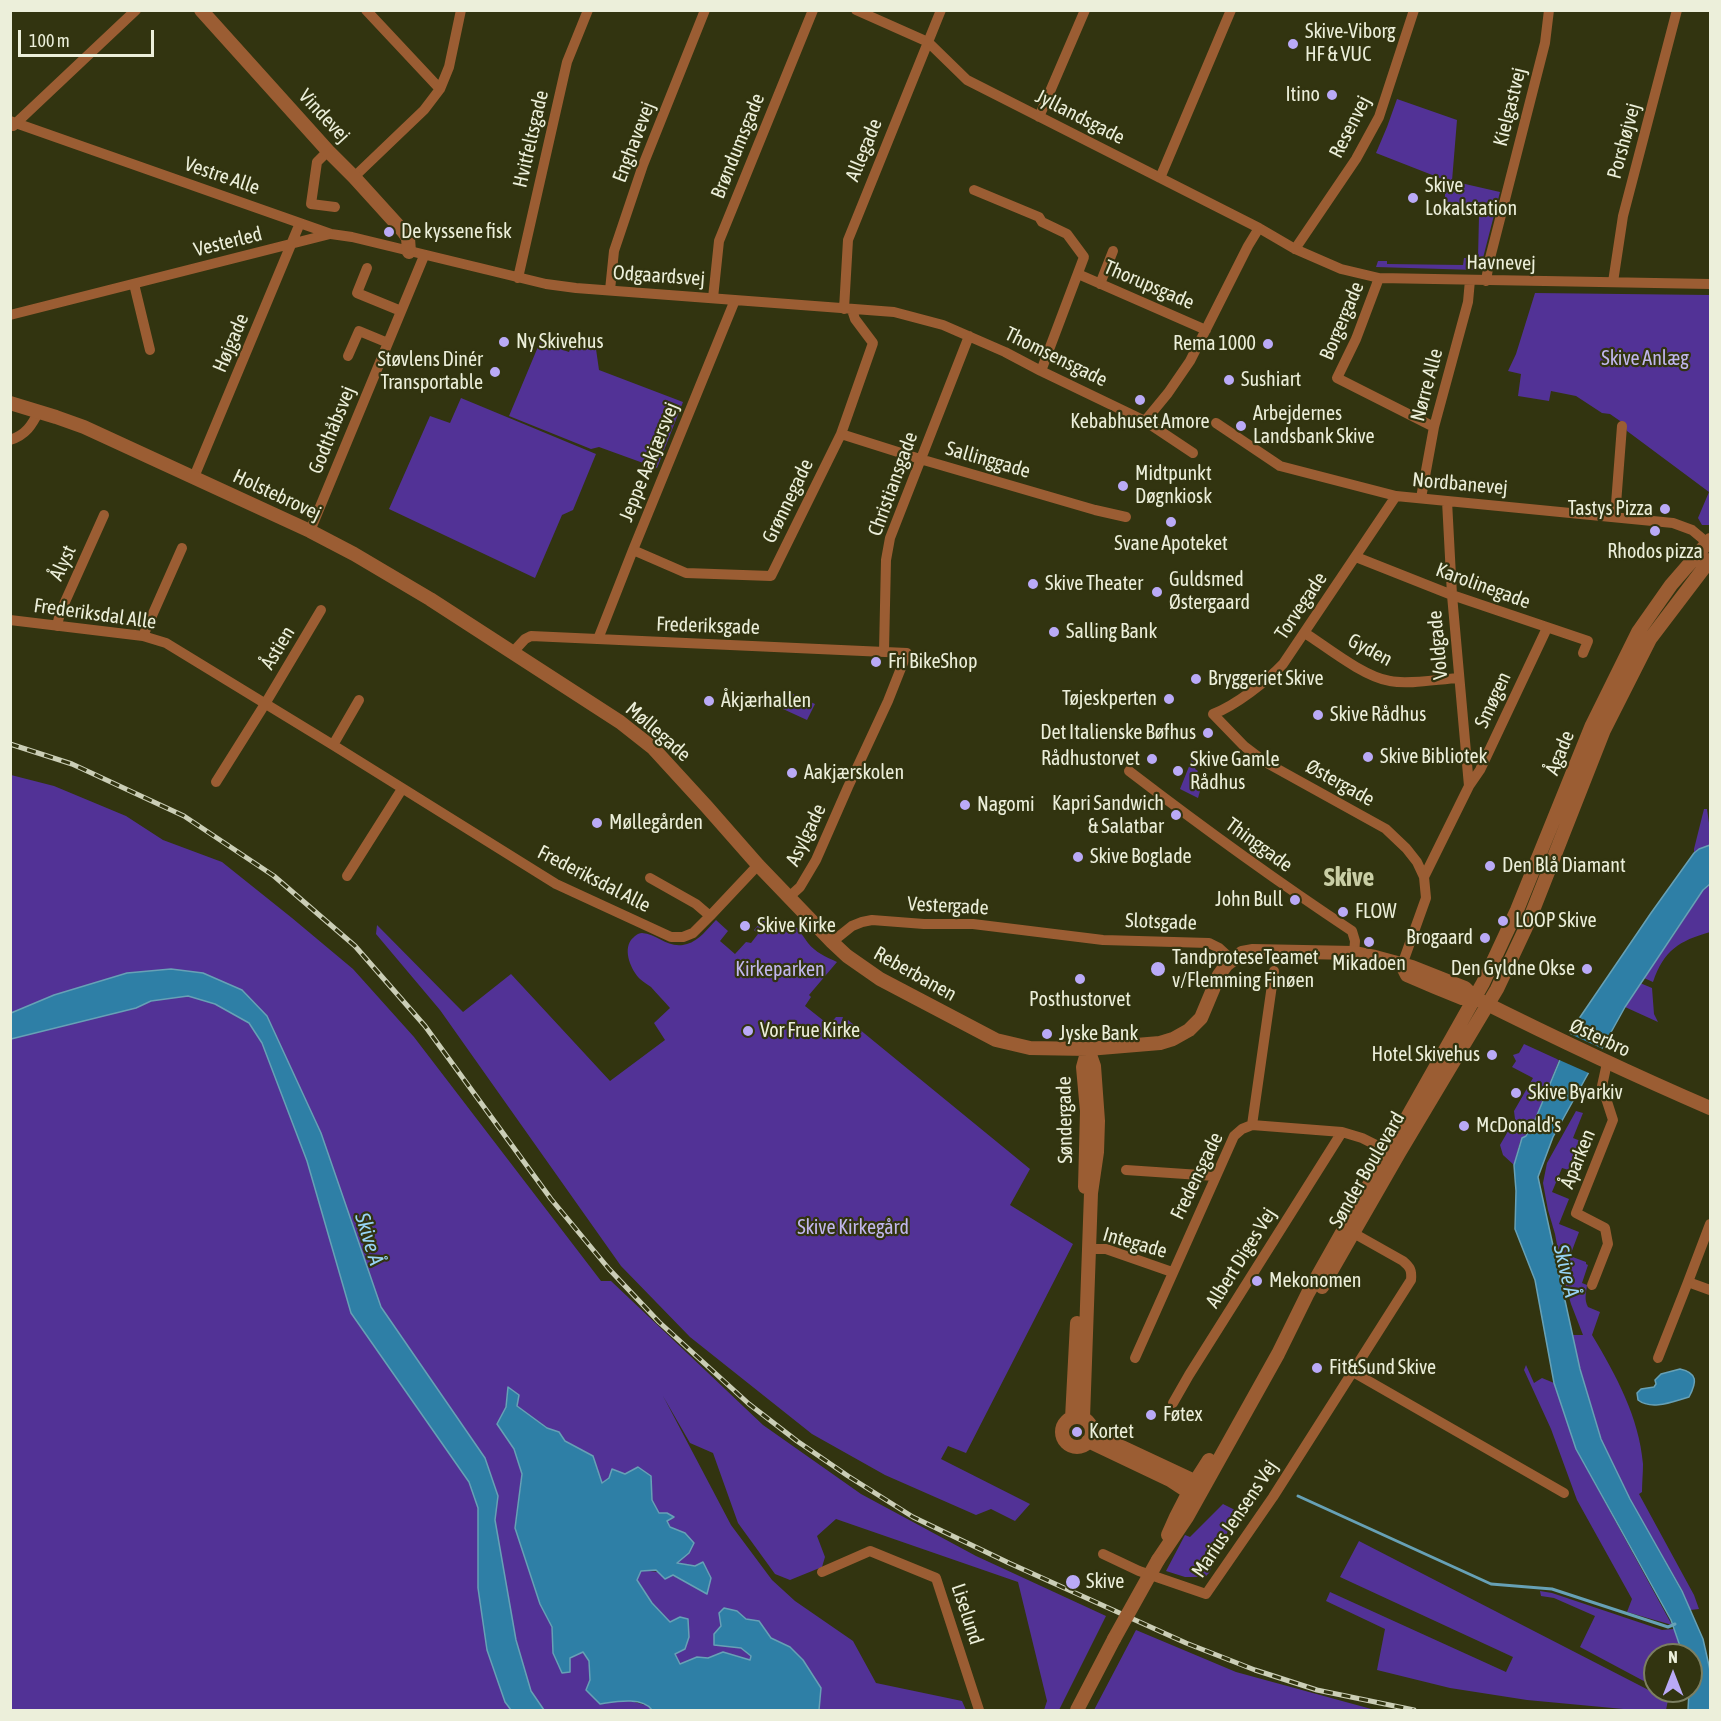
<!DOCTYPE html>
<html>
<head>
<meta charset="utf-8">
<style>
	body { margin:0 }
	#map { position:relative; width:1721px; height:1721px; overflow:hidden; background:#323410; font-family:"Asap Condensed",sans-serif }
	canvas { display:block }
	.frame { position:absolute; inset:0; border:12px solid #ecefda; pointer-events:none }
	.north { position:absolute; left:1643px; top:1643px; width:60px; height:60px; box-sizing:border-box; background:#323410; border:2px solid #7c7f61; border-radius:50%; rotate:0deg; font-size:16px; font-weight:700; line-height:24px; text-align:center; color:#ecefda }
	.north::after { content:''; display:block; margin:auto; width:21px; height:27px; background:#baaaf7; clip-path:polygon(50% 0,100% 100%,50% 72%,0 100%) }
	.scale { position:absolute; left:18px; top:30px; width:136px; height:27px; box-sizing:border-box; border:3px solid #ecefda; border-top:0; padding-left:8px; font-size:18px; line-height:21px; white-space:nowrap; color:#ecefda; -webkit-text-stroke:4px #323410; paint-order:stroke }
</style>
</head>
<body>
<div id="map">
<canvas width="1721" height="1721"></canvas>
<div class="frame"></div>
<div class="north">N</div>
<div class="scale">100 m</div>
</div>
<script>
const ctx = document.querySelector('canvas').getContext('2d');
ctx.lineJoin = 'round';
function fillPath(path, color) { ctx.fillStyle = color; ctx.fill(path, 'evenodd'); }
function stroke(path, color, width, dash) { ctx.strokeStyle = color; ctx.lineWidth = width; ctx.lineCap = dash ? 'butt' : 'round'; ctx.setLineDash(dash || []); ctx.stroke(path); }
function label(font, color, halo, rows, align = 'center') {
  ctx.font = font + ' "Asap Condensed",sans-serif'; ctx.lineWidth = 4.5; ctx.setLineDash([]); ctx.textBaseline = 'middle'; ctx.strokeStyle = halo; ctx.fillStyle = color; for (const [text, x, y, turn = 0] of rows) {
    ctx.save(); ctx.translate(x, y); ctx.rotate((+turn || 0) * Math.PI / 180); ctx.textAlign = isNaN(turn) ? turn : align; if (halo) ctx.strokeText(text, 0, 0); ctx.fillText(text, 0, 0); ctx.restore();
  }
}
const green = new Path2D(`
	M1397 99 1457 120 1452 181 1500 192 1483 258 1478 268 1476 270 1376 267 1378 261H1387V264L1463 265 1464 258H1478L1479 216 1445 214V180L1376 153 1387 127Z
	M1535 293 1710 295V525H1702L1698 518 1709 492 1627 431 1623 423 1610 414 1602 413 1576 396 1551 391 1549 401 1518 396 1521 374 1508 371 1516 354Z
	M574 339 595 342 599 370 683 402 657 468 599 447 591 449 509 416 540 342 569 352Z
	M461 398 596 454 573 510 562 515 535 578 389 509 430 416 450 423Z
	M791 693 815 704 807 720 783 709Z
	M1192 759 1198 762 1195 769 1198 771 1193 778 1202 784 1198 798 1180 789Z
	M11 775 54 786 126 816 163 840 222 862 292 918 353 969 414 1037 601 1281H611L763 1425 861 1494 976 1556 1106 1616 1059 1710H1044L1047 1701 1018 1582 836 1519 817 1536 825 1557 822 1567 790 1580 775 1574 738 1523 713 1453 690 1443 663 1396 731 1525 772 1580 795 1601 853 1641 876 1683 962 1701 966 1710H819L821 1688 803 1660 790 1647 771 1638 759 1621 746 1619 737 1611 741 1648 751 1656 750 1660 723 1652 708 1658 697 1657 680 1665 675 1654 670 1622 652 1603 637 1580 641 1571C671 1570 681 1580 707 1594L695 1566 676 1563 685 1533 670 1527 667 1521 673 1518 659 1513 652 1500 651 1476C633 1475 617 1472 602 1483L593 1456 565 1441 559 1432 547 1428 517 1406 508 1388 506 1407 497 1424 514 1449 522 1474 515 1528 540 1604 552 1627 553 1653 570 1658 582 1652 589 1660 590 1680 600 1704 627 1700 649 1706 652 1710H11Z
	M1704 809H1707L1710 830V845L1700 849 1694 853V849Z
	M1710 884V932C1679 941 1664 950 1653 982L1644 978 1673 936 1703 890Z
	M766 916 785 931 792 923C799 929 802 935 808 943 815 952 826 957 837 962L809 995 811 997 805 1006 829 1025 836 1017H843L840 1026V1028L848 1020 1030 1169 1010 1205 1073 1244 966 1453 948 1446 941 1459 1030 1504 1015 1521 991 1509 976 1515 885 1475 812 1434 690 1337 621 1266 440 1010 376 934 377 925 463 1012 511 974 610 1081 665 1040 654 1023 670 1008C664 1001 657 994 651 987 647 984 643 982 640 979 631 970 623 951 631 940 634 937 637 933 642 933 658 934 669 950 687 944 699 941 708 928 716 920L728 931 720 941 735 954 746 942 751 943 758 934 754 930Z
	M1640 983 1652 988 1654 1014 1658 1022 1625 1007Z
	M1524 1044 1559 1060 1535 1120 1526 1136 1520 1142 1514 1165 1503 1155 1500 1145 1515 1119 1514 1111 1533 1078 1512 1067 1516 1061 1513 1055 1519 1053Z
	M1576 1111 1583 1113 1573 1138 1583 1142 1572 1171 1562 1168 1552 1192 1569 1199 1559 1224 1579 1232 1570 1256 1586 1262V1264L1588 1265 1582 1283 1587 1285C1586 1294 1584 1299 1588 1307L1600 1312 1592 1335C1616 1375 1639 1417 1643 1464 1643 1473 1642 1483 1642 1492L1639 1494 1694 1595 1699 1609 1690 1610 1682 1590 1630 1499 1601 1439 1580 1369 1572 1335H1583L1571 1304 1563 1277 1555 1234 1548 1210 1543 1183 1547 1163Z
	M1526 1365 1534 1383 1542 1378 1554 1383 1576 1449 1672 1625 1627 1612 1632 1599 1577 1500 1551 1429 1524 1370Z
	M1223 1504 1237 1511 1209 1573 1205 1577H1185L1166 1571 1185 1535 1190 1537Z
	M1359 1541 1668 1700 1666 1710H1634L1527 1700 1450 1688 1377 1670 1385 1629 1326 1601 1330 1592 1506 1672 1513 1657 1340 1577Z
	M1540 1591 1552 1593 1662 1630 1674 1629 1683 1655H1655V1687L1580 1647 1595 1616 1554 1598 1541 1596Z
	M1136 1630 1236 1672 1375 1710H1094Z`);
const water = new Path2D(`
	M1710 845V884L1703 890 1625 1007 1553 1137 1538 1177 1580 1369 1601 1439 1630 1499 1682 1591 1703 1639 1710 1670V1710H1688L1689 1691H1691V1655H1683L1671 1620 1576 1449 1554 1383 1535 1280 1515 1229 1516 1191 1514 1165 1522 1138 1526 1136 1535 1120 1574 1026 1651 913 1694 853 1699 849Z
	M171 969 203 973 242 990 267 1016 321 1133 381 1307 485 1458 498 1496 495 1520 516 1640 531 1691 544 1710H511L505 1702 487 1650 478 1588V1508L469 1482 351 1313 307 1161 262 1043 249 1023 215 1004 188 996 151 1001 136 1008 11 1039V1013L54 995 127 973Z
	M1680 1369C1698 1373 1697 1382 1689 1397 1674 1401 1652 1411 1638 1400L1637 1393 1641 1389 1654 1387 1656 1384 1655 1380 1661 1374Z
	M508 1387 519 1395 517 1406 547 1428 559 1432 565 1441 593 1456 602 1483 609 1478 612 1469 625 1474 638 1467 651 1476 652 1500 659 1513H667L674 1517 667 1521 670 1527 685 1533 694 1543 689 1553 677 1563 695 1566 703 1562 711 1578 707 1594 673 1575 665 1579 656 1570 641 1571 637 1580 652 1603 670 1622 680 1617 688 1619 689 1637 685 1649 675 1654 680 1664 697 1657 708 1658 723 1652 750 1660 751 1656 741 1648 714 1645V1634L721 1626 719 1613 724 1608 737 1611 746 1619 759 1621 771 1638 790 1647 803 1660 821 1688 819 1710H652C642 1696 614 1702 600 1704L586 1690 590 1680 589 1661 583 1652 570 1658V1672L562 1673 553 1653 552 1627 540 1604 515 1528 522 1474 514 1449 497 1424 506 1407Z`);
const pier = new Path2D(`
	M1568 1033 1603 1049 1591 1074 1557 1059Z`);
const stream = new Path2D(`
	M1298 1496 1491 1584 1552 1589 1668 1627 1675 1624`);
const minor = new Path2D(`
	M366 10 440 89
	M856 10 928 42 967 80 1259 228 1295 249 1341 269 1379 278 1710 284
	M1039 117 1085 10
	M10 121 331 234 352 237 546 284 576 288 894 312 943 325 1005 352 1041 371 1145 421 1193 453
	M13 126 136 10
	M328 151 317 162 311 204 335 207
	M354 177 424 110 440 89 449 67 461 10
	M1160 178 1231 10
	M974 190 1039 217 1042 222 1067 234 1084 257 1041 371
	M1295 249 1356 159 1379 117 1414 10
	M367 268 357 293 401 311
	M1078 274 1206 330
	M518 278 567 62 588 10
	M1379 278 1356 339 1337 378 1434 427
	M1486 281 1489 262 1545 43 1549 10
	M1613 282 1623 216 1677 10
	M134 284 150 350
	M1100 284 1113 251
	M610 290 614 251 643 165 705 10
	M713 298 719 241 813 10
	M844 309 848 240 941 10
	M10 315 330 234
	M348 356 359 331 388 343
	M1145 421 1168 393 1190 361 1248 246 1259 228
	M1216 423 1280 466 1396 496 1673 523 1692 530 1710 545
	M841 434 920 459 1095 510 1126 517
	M10 440C26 435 32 425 39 411
	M194 477 300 223
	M1396 496 1283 664C1267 681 1235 706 1213 714L1244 746 1265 762 1386 829 1406 848 1417 862 1424 877 1426 898 1402 965
	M1421 498 1434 427 1468 302 1470 280
	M1447 501 1452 595 1469 786
	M1615 517 1622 426
	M310 531 424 256
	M633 550 686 573 771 576 841 434 873 343 855 319 852 310
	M1356 557 1452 595 1588 641 1583 653
	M10 620 143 636 166 643 333 745 556 884 671 937H683L693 933 710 916 758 865
	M57 626 60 613 104 515
	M1305 633C1328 648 1364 677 1390 681 1409 685 1439 679 1459 678
	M143 636 182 548
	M598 639 633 550 735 300
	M884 651 886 560 890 538 969 336
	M513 652 525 639 531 636 907 653 888 701 848 787 816 860 800 887 789 897
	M333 745 359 700
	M1129 771C1202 827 1275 880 1352 931L1355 941 1354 953
	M216 782 265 704 321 610
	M347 876 402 789
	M1424 877 1469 786 1480 770 1547 628
	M650 878 696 904 710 916
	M832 942 852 926 862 922 872 920 924 924H973L1103 940 1209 943 1219 948 1231 959
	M1252 1125 1274 971
	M1126 1170 1215 1176
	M1088 1249H1106L1172 1272
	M1688 1282 1710 1224
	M1592 1285 1608 1244 1605 1228 1576 1213 1613 1120 1602 1086 1607 1063
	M1135 1358 1234 1136 1242 1129 1252 1125 1342 1132 1362 1138 1376 1145 1394 1151
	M1658 1358 1688 1282 1710 1290
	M1353 1372 1564 1493
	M1173 1403 1189 1375 1342 1132
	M1103 1554 1139 1571 1206 1594 1273 1497 1411 1280C1412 1270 1410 1267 1403 1261L1348 1230
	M822 1572 870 1551 936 1578 979 1710`);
const tertiary = new Path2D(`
	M201 10 328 151 354 177 403 231 408 238 409 252
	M10 403 56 417 84 427 310 531 354 554 430 599 620 722 653 748 707 807 758 865 832 942 847 956 880 979 996 1040 1030 1048 1088 1049 1160 1043 1173 1039 1189 1030 1201 1018 1219 975 1227 964 1242 953 1253 951 1354 953 1375 957 1412 967 1465 988 1475 998C1553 1037 1631 1074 1710 1108
	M1402 965 1407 975 1435 987 1462 998H1475
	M1085 1187 1087 1111 1083 1067 1088 1049
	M1322 1287 1399 1153 1497 989 1528 923 1604 730 1650 639 1710 560
	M1062 1432a15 15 0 1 1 30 0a15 15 0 1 1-30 0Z
	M1072 1418 1077 1323
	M1083 1418 1091 1193 1097 1152 1098 1121 1094 1066 1088 1049
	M1092 1433 1201 1484
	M1088 1441 1170 1480 1196 1497
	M1168 1535C1179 1508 1193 1484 1209 1460
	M1158 1560 1187 1517 1278 1354 1308 1293 1483 983 1517 910 1592 725 1638 632 1671 585 1710 540
	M1077 1710 1114 1639`);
const rail = new Path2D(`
	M10 744 72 764 184 816 274 876 355 946 425 1026 551 1199 609 1269 659 1322 749 1404 797 1441 848 1476 913 1517 1009 1563 1186 1643 1255 1670 1317 1690 1414 1710`);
const tertiaryBridge = new Path2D(`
	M1114 1639 1158 1560`);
const markers = [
	[1293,44,6,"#baaaf7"],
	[1332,95,6,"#baaaf7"],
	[1413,198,6,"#baaaf7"],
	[389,232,6,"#baaaf7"],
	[504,342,6,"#baaaf7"],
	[1268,344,6,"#baaaf7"],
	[495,372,6,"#baaaf7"],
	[1229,380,6,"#baaaf7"],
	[1140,400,6,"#baaaf7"],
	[1241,426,6,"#baaaf7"],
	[1123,486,6,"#baaaf7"],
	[1665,509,6,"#baaaf7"],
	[1171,522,6,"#baaaf7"],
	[1655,531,6,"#baaaf7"],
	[1033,584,6,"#baaaf7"],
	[1157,592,6,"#baaaf7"],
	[1054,632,6,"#baaaf7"],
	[876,662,6,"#baaaf7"],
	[1196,679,6,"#baaaf7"],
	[1169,699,6,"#baaaf7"],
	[709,701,6,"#baaaf7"],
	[1318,715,6,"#baaaf7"],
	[1208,733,6,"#baaaf7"],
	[1368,757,6,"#baaaf7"],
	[1152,759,6,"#baaaf7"],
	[1178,771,6,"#baaaf7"],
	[792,773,6,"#baaaf7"],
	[965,805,6,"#baaaf7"],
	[1176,815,6,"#baaaf7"],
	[597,823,6,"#baaaf7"],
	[1078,857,6,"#baaaf7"],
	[1490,866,6,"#baaaf7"],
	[1295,900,6,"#baaaf7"],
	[1343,912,6,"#baaaf7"],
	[1503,921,6,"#baaaf7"],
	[745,926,6,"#baaaf7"],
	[1485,938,6,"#baaaf7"],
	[1369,942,6,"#baaaf7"],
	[1158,969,8,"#baaaf7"],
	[1587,969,6,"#baaaf7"],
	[1080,979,6,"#baaaf7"],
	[748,1031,6,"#baaaf7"],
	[1047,1034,6,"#baaaf7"],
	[1492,1055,6,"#baaaf7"],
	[1516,1093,6,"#baaaf7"],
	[1464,1126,6,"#baaaf7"],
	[1257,1281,6,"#baaaf7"],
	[1317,1368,6,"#baaaf7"],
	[1151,1415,6,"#baaaf7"],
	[1077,1432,6,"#baaaf7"],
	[1073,1582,8,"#baaaf7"]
];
const poiNames = [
	["Skive-Viborg",1305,32],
	["HF & VUC",1305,55],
	["Itino",1320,95,"right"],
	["Skive",1425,186],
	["Lokalstation",1425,209],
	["De kyssene fisk",401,232],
	["Ny Skivehus",516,342],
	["Rema 1000",1256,344,"right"],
	["Støvlens Dinér",483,360,"right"],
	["Transportable",483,383,"right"],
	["Sushiart",1241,380],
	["Arbejdernes",1253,414],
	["Landsbank Skive",1253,437],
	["Kebabhuset Amore",1140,422,"center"],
	["Midtpunkt",1135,474],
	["Døgnkiosk",1135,497],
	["Tastys Pizza",1653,509,"right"],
	["Svane Apoteket",1171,544,"center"],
	["Rhodos pizza",1655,552,"center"],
	["Guldsmed",1169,580],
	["Østergaard",1169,603],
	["Skive Theater",1045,584],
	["Salling Bank",1066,632],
	["Fri BikeShop",888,662],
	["Bryggeriet Skive",1208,679],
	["Tøjeskperten",1157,699,"right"],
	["Åkjærhallen",721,701],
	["Skive Rådhus",1330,715],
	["Det Italienske Bøfhus",1196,733,"right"],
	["Skive Bibliotek",1380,757],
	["Rådhustorvet",1140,759,"right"],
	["Skive Gamle",1190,760],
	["Rådhus",1190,783],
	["Aakjærskolen",804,773],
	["Kapri Sandwich",1164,804,"right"],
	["& Salatbar",1164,827,"right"],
	["Nagomi",977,805],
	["Møllegården",609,823],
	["Skive Boglade",1090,857],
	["Den Blå Diamant",1502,866],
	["John Bull",1283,900,"right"],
	["FLOW",1355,912],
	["LOOP Skive",1515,921],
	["Skive Kirke",757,926],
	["Brogaard",1473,938,"right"],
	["TandproteseTeamet",1172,958],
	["v/Flemming Finøen",1172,981],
	["Mikadoen",1369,964,"center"],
	["Den Gyldne Okse",1575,969,"right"],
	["Posthustorvet",1080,1000,"center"],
	["Vor Frue Kirke",760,1031],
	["Jyske Bank",1059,1034],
	["Hotel Skivehus",1480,1055,"right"],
	["Skive Byarkiv",1528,1093],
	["McDonald's",1476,1126],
	["Mekonomen",1269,1281],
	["Fit&Sund Skive",1329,1368],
	["Føtex",1163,1415],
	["Kortet",1089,1432],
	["Skive",1086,1582]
];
const streetNames = [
	["Kielgastvej",1510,107,-76],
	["Vindevej",324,116,47],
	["Jyllandsgade",1080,117,27],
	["Resenvej",1350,127,-63],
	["Hvitfeltsgade",531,139,-77],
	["Porshøjvej",1624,141,-75],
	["Enghavevej",634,142,-69],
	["Brøndumsgade",738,146,-68],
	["Allegade",864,150,-68],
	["Vestre Alle",222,176,19],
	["Vesterled",228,242,-14],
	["Havnevej",1501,263,1],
	["Odgaardsvej",659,276,4],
	["Thorupsgade",1149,285,23],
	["Borgergade",1342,321,-67],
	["Højgade",231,343,-67],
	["Thomsensgade",1056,357,26],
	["Nørre Alle",1427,385,-75],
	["Godthåbsvej",332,430,-68],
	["Sallinggade",988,460,16],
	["Jeppe Aakjærsvej",649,462,-68],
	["Christiansgade",893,484,-70],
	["Nordbanevej",1460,484,5],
	["Holstebrovej",277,495,25],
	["Grønnegade",788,501,-64],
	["Ålyst",63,563,-65],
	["Karolinegade",1483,586,20],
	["Torvegade",1301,606,-56],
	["Frederiksdal Alle",95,614,8],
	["Frederiksgade",708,626,2],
	["Voldgade",1438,645,-95],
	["Åstien",278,648,-59],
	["Gyden",1370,650,28],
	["Smøgen",1493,700,-65],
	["Møllegade",658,732,41],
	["Ågade",1560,753,-68],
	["Østergade",1340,783,29],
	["Asylgade",806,835,-64],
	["Thinggade",1259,845,36],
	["Frederiksdal Alle",594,879,27],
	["Vestergade",948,906,3],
	["Slotsgade",1161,922,2],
	["Reberbanen",915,974,29],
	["Østerbro",1600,1038,25],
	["Søndergade",1065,1120,-91],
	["Åparken",1578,1159,-68],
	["Sønder Boulevard",1367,1170,-60],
	["Fredensgade",1197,1176,-64],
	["Integade",1135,1243,16],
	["Albert Diges Vej",1241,1258,-58],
	["Marius Jensens Vej",1235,1519,-56],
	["Liselund",967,1614,72]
];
const parkNames = [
	["Skive Anlæg",1645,359],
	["Kirkeparken",780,970],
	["Skive Kirkegård",853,1228]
];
const waterNames = [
	["Skive Å",369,1239,73],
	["Skive Å",1566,1271,77]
];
const districtNames = [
	["Skive",1349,878]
];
fillPath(green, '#523296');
fillPath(water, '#2e7fa6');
stroke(water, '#67a1b6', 1.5);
fillPath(pier, '#323410');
stroke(stream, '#67a1b6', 3);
stroke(minor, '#9b5d33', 10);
stroke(tertiary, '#9b5d33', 14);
stroke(rail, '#cbceb6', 5);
stroke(rail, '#323410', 3, [9]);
stroke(tertiaryBridge, '#9b5d33', 14);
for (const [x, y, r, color] of markers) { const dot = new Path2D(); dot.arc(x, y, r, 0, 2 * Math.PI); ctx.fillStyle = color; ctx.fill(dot); stroke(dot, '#323410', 2); }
label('20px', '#ecefda', '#323410', poiNames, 'left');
label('20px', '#ecefda', '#323410', streetNames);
label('20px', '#c1b7ed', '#323410', parkNames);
label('italic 21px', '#97d3f4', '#323410', waterNames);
label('bold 26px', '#c9cea5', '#323410', districtNames);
</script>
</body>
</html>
